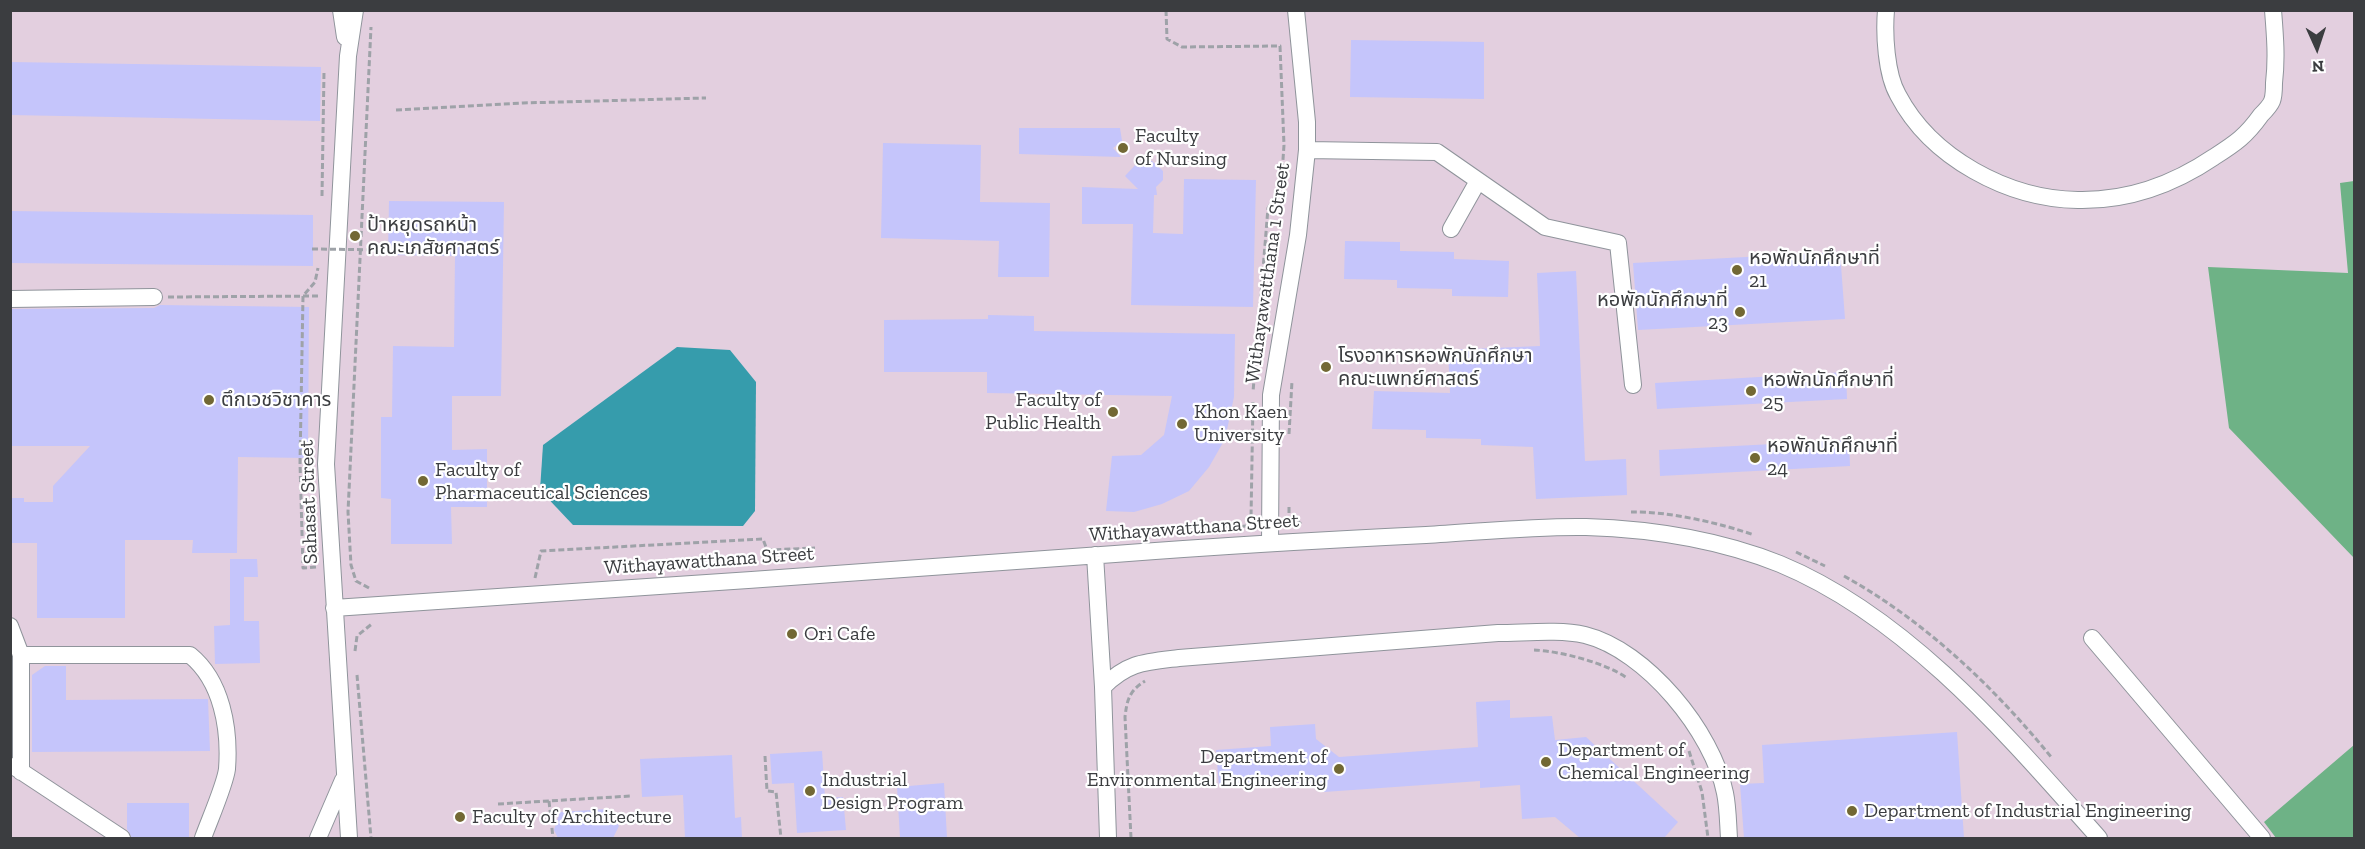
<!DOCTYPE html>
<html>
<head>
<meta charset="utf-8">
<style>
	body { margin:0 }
	#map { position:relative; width:2365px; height:849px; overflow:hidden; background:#dbe0e8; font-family:"Zilla Slab",serif }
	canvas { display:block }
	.frame { position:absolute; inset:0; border:12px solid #3b3d40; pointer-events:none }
	.north { position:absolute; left:2287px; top:18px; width:60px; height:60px; -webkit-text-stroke:4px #fff; paint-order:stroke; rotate:177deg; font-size:16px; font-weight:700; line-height:24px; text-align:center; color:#3b3d40 }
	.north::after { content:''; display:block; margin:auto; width:21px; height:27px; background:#3b3d40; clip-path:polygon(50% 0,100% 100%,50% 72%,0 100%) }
</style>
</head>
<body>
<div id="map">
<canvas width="2365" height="849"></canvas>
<div class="frame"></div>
<div class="north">N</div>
</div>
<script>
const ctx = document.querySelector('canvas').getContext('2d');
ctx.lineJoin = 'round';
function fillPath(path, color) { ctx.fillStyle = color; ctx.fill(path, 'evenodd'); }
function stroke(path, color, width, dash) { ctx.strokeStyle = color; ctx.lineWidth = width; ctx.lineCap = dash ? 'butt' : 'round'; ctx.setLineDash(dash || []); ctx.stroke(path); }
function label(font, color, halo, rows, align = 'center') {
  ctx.font = font + ' "Zilla Slab","Noto Sans Thai",serif'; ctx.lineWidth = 4.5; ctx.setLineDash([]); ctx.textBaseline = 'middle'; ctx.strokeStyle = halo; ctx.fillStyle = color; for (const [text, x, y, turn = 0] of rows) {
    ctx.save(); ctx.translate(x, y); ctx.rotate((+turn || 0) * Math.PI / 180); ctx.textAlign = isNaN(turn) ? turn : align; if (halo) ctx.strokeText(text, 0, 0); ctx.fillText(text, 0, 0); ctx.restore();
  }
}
const education = new Path2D(`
	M11 11H2354V838H11Z`);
const forest = new Path2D(`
	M2354 181V558L2229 428 2208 267 2348 273 2340 183Z
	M2354 745V838H2276L2264 822Z`);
const water = new Path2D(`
	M677 347 730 350 756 382 755 511 743 526 573 525 540 490 543 445Z`);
const building = new Path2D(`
	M1351 40 1484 42V99L1350 97Z
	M10 62 321 67 320 121 10 115Z
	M1019 128H1120L1122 141 1113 148 1121 157 1019 154Z
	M883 143 981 145 980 202 1050 203 1049 277H998L999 241 881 238Z
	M1152 161 1163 171V180L1156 187 1157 195H1154L1153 233 1183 234 1184 179 1256 180 1253 307 1131 305 1133 224H1082V187L1138 189 1125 176 1138 162Z
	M389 201 504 202 501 396H452V450L487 449V507H451L452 544H391V499L381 498V417H392L393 346 454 347 455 256 388 255Z
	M10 211 313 215V266L10 263Z
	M1345 241 1400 242V251L1454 252V259L1509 261 1508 297 1452 296V289L1397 288V280L1344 279Z
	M1840 252 1845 319 1638 330 1633 263Z
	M1576 271 1585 461 1626 459 1627 495 1536 499 1533 447 1481 445V439L1426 438V430L1372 429 1374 391 1450 393 1448 350 1540 346 1537 273Z
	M160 305 309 307 308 458 238 457 237 553H192L193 540H125V618H37V543H10V498H24V502H53V486L90 446H10V309L154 308Z
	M988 315 1034 316V331L1235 334 1234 397 1225 439 1209 467 1189 491 1162 504 1134 512 1106 511 1112 456 1141 455 1164 435 1172 396 987 393V372H884V320L988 319Z
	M1846 372 1847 399 1657 409 1655 383Z
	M1849 440 1850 466 1660 476 1659 450Z
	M230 559H257L258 577H244V621H259L260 663 215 664 214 626 230 625Z
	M45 666H66V700L208 699 210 751 32 752V675Z
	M1510 700V718L1552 716 1555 740 1586 737 1678 822 1664 838H1580L1555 817 1522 819 1520 785 1480 788V781L1324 792 1308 782 1219 786 1216 750 1271 746 1270 727 1315 724 1316 739 1339 757 1478 747 1476 702Z
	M1957 732 1964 838H1744L1740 784 1764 783 1762 745Z
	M822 751 825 798 843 797 846 830 797 833 794 783 772 784 770 754Z
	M732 755 735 818 741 817 742 838H685L683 795 642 797 640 759Z
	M944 783 947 838H900L897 787Z
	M127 803H189V838H132L127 829Z
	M607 809 619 826 613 838H558L554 830 560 812Z`);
const path = new Path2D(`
	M1166 10 1167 39 1182 47 1280 46 1284 145 1281 188 1268 208 1253 392
	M396 110 523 103 706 98
	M322 196 324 72
	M168 297 321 296
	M1289 434 1292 381
	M1289 507V513L1301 524
	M1631 512C1667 511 1720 523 1754 535
	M1204 529 1246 526 1251 518 1253 402
	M1796 552 1825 566
	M316 567 303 568 300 463 303 296 315 282 318 268
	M1844 576C1925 621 1994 687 2052 758
	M535 578 541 551 763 539 767 550 815 548
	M369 588 356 581 351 565 348 512 371 27
	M1534 650C1560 651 1606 663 1627 678
	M355 651 357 636 373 623
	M357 675 371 838
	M1689 751 1702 792 1708 838
	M765 756 767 791 776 792 781 838
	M549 801 553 838
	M498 804 631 796
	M1131 838 1125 717C1127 700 1129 691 1145 681`);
const minor = new Path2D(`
	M341 10 345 37
	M1886 10C1884 34 1886 74 1898 95 1931 158 2008 199 2078 200 2127 201 2174 184 2214 157 2236 143 2246 136 2261 115 2265 111 2270 106 2272 101 2274 96 2274 88 2274 83 2277 58 2275 35 2273 10
	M1307 150 1437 152 1545 227 1618 243 1633 385
	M1451 229 1478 181
	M10 299 154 297
	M1270 543 1271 395 1298 235 1307 150V122L1296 10
	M1095 555 1103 687 1108 838
	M334 608C594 591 855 573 1115 554 1219 546 1322 540 1426 535 1479 532 1533 526 1586 527 1651 529 1720 540 1780 564 1908 617 2009 737 2099 838
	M10 626 21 655V772
	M2092 638 2262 838
	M21 655H190C222 681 230 729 227 769 225 785 209 821 203 838
	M1103 687C1128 662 1145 662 1179 658L1498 633C1524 633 1559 629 1585 635 1646 650 1713 732 1725 793 1728 807 1728 824 1729 838
	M13 766 122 838
	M318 838 343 780
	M349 838 326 464 348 56 355 10`);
const pathBridge = new Path2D(`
	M312 249 388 250`);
const markers = [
	[1123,148,6,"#726834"],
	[355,236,6,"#726834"],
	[1737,270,6,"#726834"],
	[1740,312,6,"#726834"],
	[1326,367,6,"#726834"],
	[1751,391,6,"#726834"],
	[209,400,6,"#726834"],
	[1113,412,6,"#726834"],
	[1182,424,6,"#726834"],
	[1755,458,6,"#726834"],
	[423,481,6,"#726834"],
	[792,634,6,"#726834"],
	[1546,762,6,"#726834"],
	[1339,769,6,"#726834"],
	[810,791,6,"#726834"],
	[1852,811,6,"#726834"],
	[460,817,6,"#726834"]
];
const poiNames = [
	["Faculty",1135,136],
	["of Nursing",1135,159],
	["ป้าหยุดรถหน้า",367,225],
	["คณะเภสัชศาสตร์",367,248],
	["หอพักนักศึกษาที่",1749,258],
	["21",1749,281],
	["หอพักนักศึกษาที่",1728,300,"right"],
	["23",1728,323,"right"],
	["โรงอาหารหอพักนักศึกษา",1338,356],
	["คณะแพทย์ศาสตร์",1338,379],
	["หอพักนักศึกษาที่",1763,380],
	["25",1763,403],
	["ตึกเวชวิชาคาร",221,400],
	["Faculty of",1101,400,"right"],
	["Public Health",1101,423,"right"],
	["Khon Kaen",1194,412],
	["University",1194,435],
	["หอพักนักศึกษาที่",1767,446],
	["24",1767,469],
	["Faculty of",435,470],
	["Pharmaceutical Sciences",435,493],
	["Ori Cafe",804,634],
	["Department of",1558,750],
	["Chemical Engineering",1558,773],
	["Department of",1327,757,"right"],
	["Environmental Engineering",1327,780,"right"],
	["Industrial",822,780],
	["Design Program",822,803],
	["Department of Industrial Engineering",1864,811],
	["Faculty of Architecture",472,817]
];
const streetNames = [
	["Withayawatthana 1 Street",1268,273,-82],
	["Sahasat Street",309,502,-92],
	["Withayawatthana Street",1194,528,-4],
	["Withayawatthana Street",709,561,-4]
];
fillPath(education, '#e3cfdf');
fillPath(forest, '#6eb286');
fillPath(water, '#369cac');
fillPath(building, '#c5c5fb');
stroke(minor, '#8f949b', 18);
stroke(path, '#9ea2a8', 3, [6, 3]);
stroke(minor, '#fff', 16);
stroke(pathBridge, '#9ea2a8', 3, [6, 3]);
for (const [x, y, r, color] of markers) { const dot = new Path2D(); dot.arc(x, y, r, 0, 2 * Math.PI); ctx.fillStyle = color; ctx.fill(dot); stroke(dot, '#fff', 2); }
label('20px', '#3b3d40', '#fff', poiNames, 'left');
label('20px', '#3b3d40', '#fff', streetNames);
</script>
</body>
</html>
